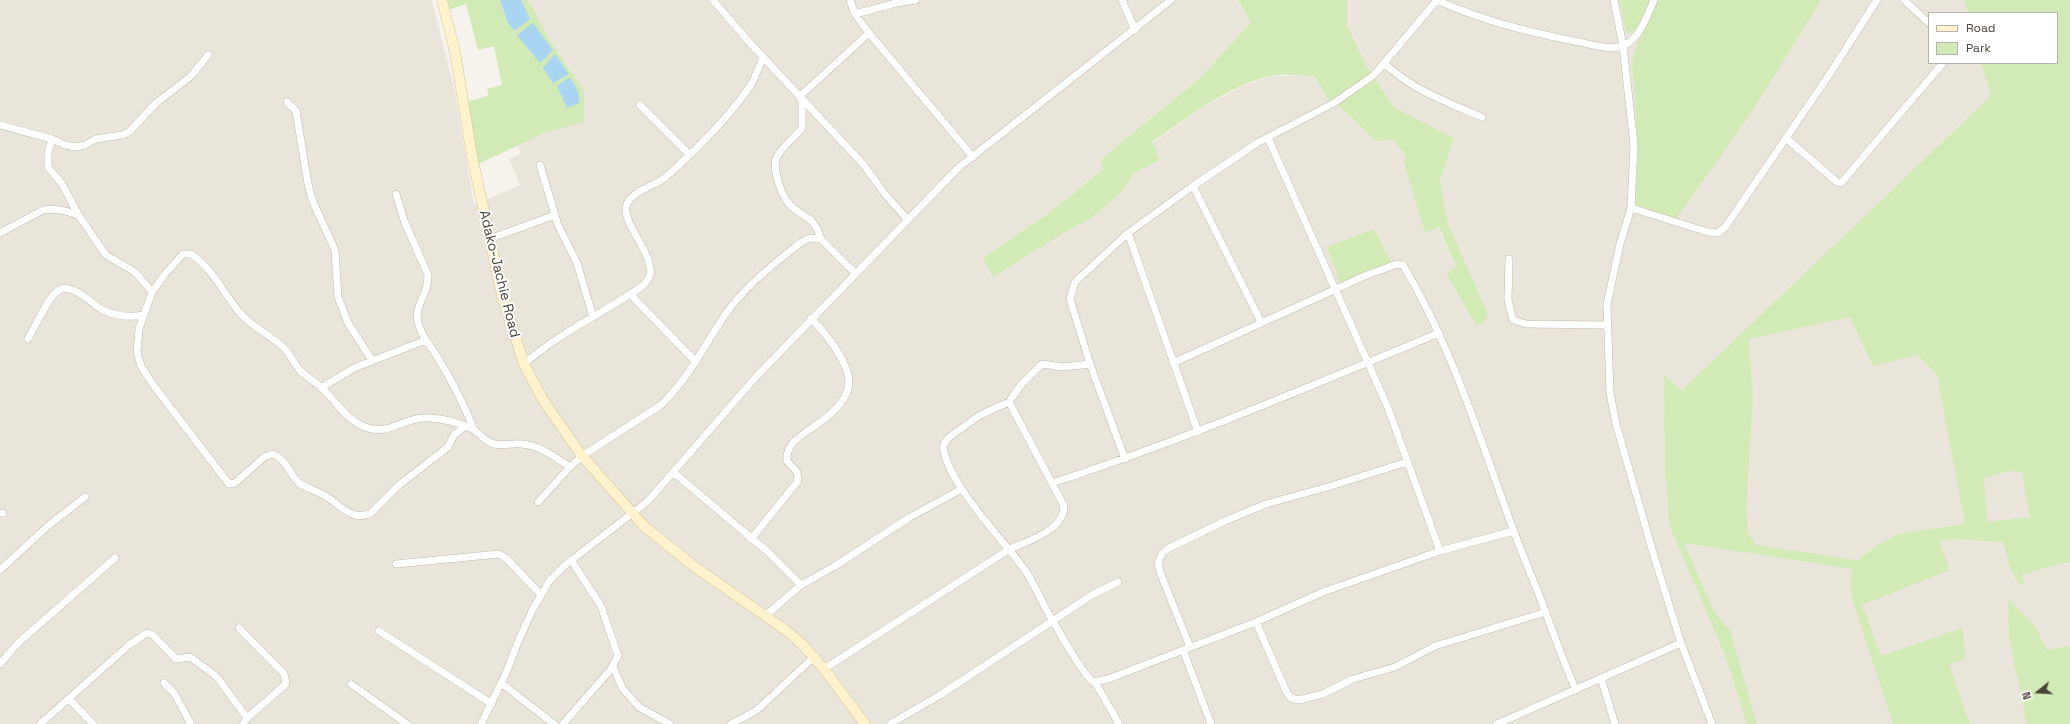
<!DOCTYPE html>
<html>
<head>
<meta charset="utf-8">
<style>
	body { margin:0 }
	#map { position:relative; width:2070px; height:724px; overflow:hidden; background:#f6f3ec; font-family:"Space Grotesk",sans-serif }
	canvas { display:block }
	.legend { position:absolute; left:1928px; top:12px; width:130px; height:52px; box-sizing:border-box; background:#fff; border:1px solid #b7b4b0; margin:0; padding:5px 7px; list-style:none; font-size:12px; color:#4b4439 }
	.legend li { display:flex; align-items:center; gap:8px; height:20px }
	.legend b { width:20px; border:1px solid #b7b4b0 }
	.north { position:absolute; left:2018px; top:672px; width:40px; height:40px; -webkit-text-stroke:3px #fff; paint-order:stroke; rotate:252deg; font-size:11px; font-weight:700; line-height:16px; text-align:center; color:#4b4439 }
	.north::after { content:''; display:block; margin:auto; width:14px; height:18px; background:#4b4439; clip-path:polygon(50% 0,100% 100%,50% 72%,0 100%) }
</style>
</head>
<body>
<div id="map">
<canvas width="2070" height="724"></canvas>
<ul class="legend">
<li><b style="height:5px;background:#fff3cd"></b>Road</li>
<li><b style="height:11px;background:#d2eab5"></b>Park</li>
</ul>
<div class="north">N</div>
</div>
<script>
const ctx = document.querySelector('canvas').getContext('2d');
ctx.lineJoin = 'round';
function fillPath(path, color) { ctx.fillStyle = color; ctx.fill(path, 'evenodd'); }
function stroke(path, color, width, dash) { ctx.strokeStyle = color; ctx.lineWidth = width; ctx.lineCap = dash ? 'butt' : 'round'; ctx.setLineDash(dash || []); ctx.stroke(path); }
function label(font, color, halo, rows, align = 'center') {
  ctx.font = font + ' "Space Grotesk",sans-serif'; ctx.lineWidth = 4; ctx.setLineDash([]); ctx.textBaseline = 'middle'; ctx.strokeStyle = halo; ctx.fillStyle = color; for (const [text, x, y, turn = 0] of rows) {
    ctx.save(); ctx.translate(x, y); ctx.rotate((+turn || 0) * Math.PI / 180); ctx.textAlign = isNaN(turn) ? turn : align; if (halo) ctx.strokeText(text, 0, 0); ctx.fillText(text, 0, 0); ctx.restore();
  }
}
const residential = new Path2D(`
	M0 0H432L455 93 474 205 520 185 509 159 521 154 518 145 547 132 584 121V91L551 42 528 0H1238L1251 22 1200 78 1124 140 1102 160 1103 169 1053 210 1057 237 1093 217 1122 192 1134 173 1160 160 1152 143 1204 107 1242 86 1271 76H1314L1328 99 1342 109 1376 141 1394 139 1406 157 1425 233 1438 227 1456 268 1446 273 1488 314 1448 223 1440 180 1454 138 1394 107 1366 65 1347 25V0H2070V724H0ZM1929 13H2057V63H1929Z`);
const green = new Path2D(`
	M446 0H500L507 21 530 20 521 0H528L551 42 584 91V122L547 132 476 165 466 102 488 96 487 89 502 85 494 46 478 50 466 4 448 10Z
	M1238 0H1347V25L1366 65 1394 107 1454 138 1440 180 1448 223 1488 314 1483 324 1476 325 1446 273 1456 267 1439 227 1425 233 1404 161 1406 157 1394 140 1376 141 1342 109 1328 99 1314 76C1300 76 1283 73 1270 76 1227 86 1188 118 1152 142L1160 160 1134 173 1122 192 1093 217 1057 237 993 277 983 258 1053 210 1103 169 1101 160 1124 140 1200 78 1251 22Z
	M1619 0H1650C1645 11 1640 32 1627 34Z
	M1657 0H1821L1753 110 1676 219 1635 204 1638 156 1635 96 1632 65 1634 52Z
	M1964 0H2070V563C2057 562 2035 572 2021 575L2024 583 2019 585 2011 570 2003 542 1956 539 1939 542 1950 570 1862 605 1881 656 1962 628 1966 659 1949 664 1970 724H1893L1851 595 1850 576 1853 569 1684 543 1713 610 1730 631 1757 724H1747L1725 655 1670 527 1665 474 1664 375 1682 390 1991 96 1982 63H2057V13H1968ZM1850 317 1873 366 1917 355 1937 375 1965 524 1898 534 1881 543 1857 560 1756 545 1748 532 1746 509 1753 399 1749 339ZM2009 471 2022 472 2030 517 1987 522 1984 478Z
	M1374 229 1391 262 1341 285 1327 247Z
	M2008 599 2035 626 2047 650 2070 646V724H2027L2009 637Z`);
const water = new Path2D(`
	M500 0H521L530 19 514 31 507 21Z
	M533 23 553 50 540 63 517 35Z
	M555 54 569 74 553 83 543 68Z
	M568 78 571 79C576 87 580 93 579 103L567 108 557 86Z`);
const street = new Path2D(`
	M713 0 749 42 863 164 885 194 907 219
	M850 0 855 14 869 33 973 157
	M1122 0 1135 30
	M1437 0C1480 20 1528 32 1574 41 1586 43 1614 52 1625 45 1641 36 1647 16 1654 0
	M1614 0 1623 46 1634 145 1631 208 1620 244 1607 304 1610 393 1616 424 1654 556 1681 643 1712 724
	M1904 0 1929 23
	M855 14 896 3 916 0
	M1384 63C1412 90 1447 102 1482 117
	M799 97 869 33
	M802 99V128C795 138 780 147 776 159 774 166 776 174 778 181 780 187 782 195 787 201 799 219 813 211 821 239
	M287 102 296 111 308 184 313 202 335 250 338 297 348 323 372 360
	M640 105 689 154
	M0 125 52 139 65 145 76 147 85 145 96 139 122 135 129 132 155 104 191 76 208 55
	M1268 138 1388 408 1440 551
	M1786 138 1837 182 1841 183 1943 63
	M52 139 48 153V167L62 184 79 216
	M540 165 558 225 577 263 593 317
	M1193 186 1261 322
	M396 194 405 223 428 275C428 304 405 306 426 340
	M1631 208 1708 232 1718 233 1726 226 1829 75 1877 0
	M0 233 43 210C54 208 70 211 79 216L106 255 135 272 152 292
	M1128 233 1198 432
	M489 239 555 215
	M1509 259 1508 300 1513 320 1526 324 1607 325
	M630 294 696 362
	M28 339C33 330 48 299 55 293 70 279 89 302 101 309 115 316 128 318 143 315
	M1173 363 1367 275 1397 264 1403 265C1452 347 1480 439 1513 529 1523 557 1535 583 1545 611 1555 637 1564 664 1576 690
	M524 364C560 332 605 312 644 285 646 282 649 278 650 275 654 253 619 220 627 204 634 189 657 186 668 175 697 149 731 115 752 83 756 75 759 66 763 58
	M1090 364 1063 367 1042 364 1020 386 1009 402 980 415 948 438 943 446C948 485 1002 538 1025 570 1035 585 1042 603 1051 618 1059 631 1083 675 1093 682L1108 679 1256 622 1323 592 1440 551 1513 531
	M321 388 354 368 426 340C444 365 463 402 474 430
	M464 427 454 435 448 447 399 485 371 513C352 522 342 506 327 497 318 491 308 489 299 483 289 474 286 458 272 454L264 457 235 483 229 484 154 386 141 366 137 352 139 329 152 292 165 274 183 254H191C211 267 224 293 239 312 252 327 270 335 284 348 290 354 293 362 298 368 305 377 315 381 323 389 335 401 345 417 360 425 388 438 399 419 424 418 439 417 461 423 474 430 481 435 486 442 494 444 503 446 512 443 521 444 540 445 555 457 570 467L582 456 661 405C688 379 704 346 725 315 744 287 774 264 800 243L809 238 821 239 856 274
	M1125 459 1090 364 1070 299 1075 282 1128 233 1193 186 1257 143 1334 103 1374 75 1437 0
	M673 472 768 552 801 585
	M1052 483C1184 440 1311 386 1439 333
	M538 502 570 467
	M0 513H3
	M751 539 798 481 797 472 787 461C785 444 801 436 813 427 825 419 844 404 848 389 854 367 825 333 811 318
	M396 564 499 554 507 559 540 594
	M0 570 49 525 85 497
	M765 616 801 585 835 566 910 517 962 489
	M1256 622 1287 693 1291 698 1299 700 1323 694 1353 679 1395 667 1435 646 1546 612
	M239 628 284 674 286 684 247 718
	M379 631 492 704
	M1190 647 1160 572 1158 562 1162 554 1167 549 1225 521 1266 504 1331 486 1407 462
	M1183 650 1211 724
	M0 664 18 643 115 558
	M613 667 623 689 639 707 670 724
	M824 669 1008 550C1027 541 1064 531 1064 506L1009 402
	M1601 678 1615 724
	M1095 682 1119 724
	M164 683 174 693 191 724
	M501 683 554 724
	M351 684 407 724
	M69 699 93 724
	M40 724 129 645 147 633 153 635 176 659 190 657 217 677 247 718 243 724
	M481 724 507 671 517 644 533 609 550 580 564 566 648 501 754 379 958 168 1171 0
	M563 724 611 669 618 656 601 606 571 560
	M731 724 757 710 815 656
	M890 724 940 695 1092 595 1118 582
	M1497 724 1681 643`);
const secondary = new Path2D(`
	M442 0 455 52 472 156 502 295 524 364 543 400 582 456 645 527 695 567 787 631 803 645 824 669 865 724`);
const streetNames = [
	["Adako-Jachie Road",499,274,76]
];
fillPath(residential, '#eae5da');
fillPath(green, '#d2eab5');
fillPath(water, '#a9d4f2');
stroke(street, '#c2bbae', 8);
stroke(secondary, '#d6c79b', 11);
stroke(street, '#fff', 7);
stroke(secondary, '#fff3cd', 10);
label('14px', '#4b4439', '#fff', streetNames);
</script>
</body>
</html>
